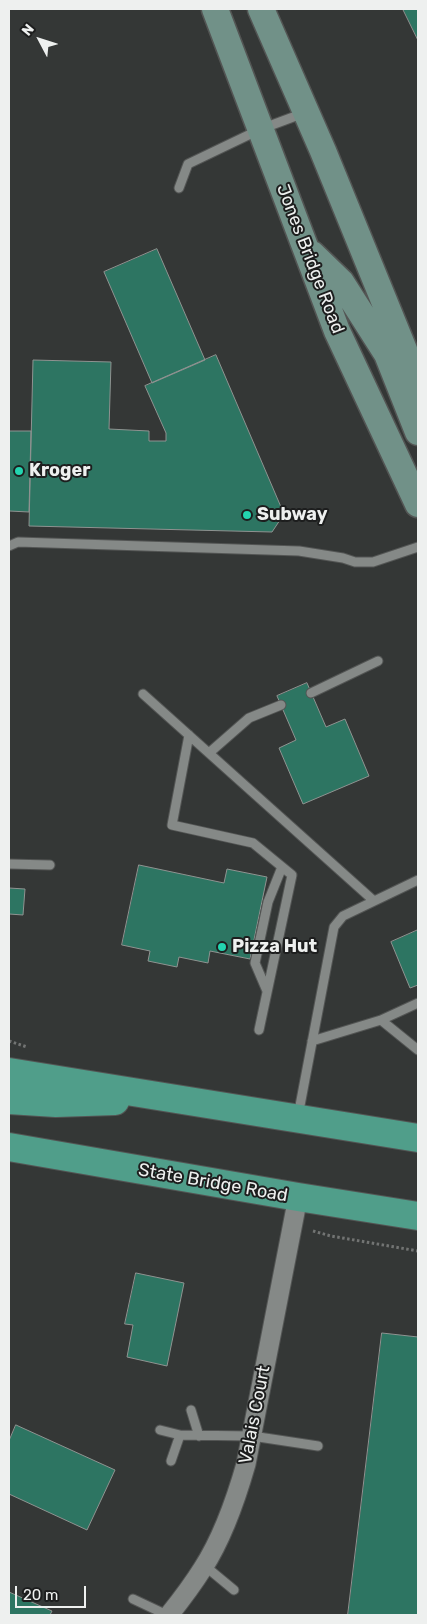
<!DOCTYPE html>
<html>
<head>
<meta charset="utf-8">
<style>
	body { margin:0 }
	#map { position:relative; width:427px; height:1624px; overflow:hidden; background:#343736; font-family:Rubik,sans-serif }
	canvas { display:block }
	.frame { position:absolute; inset:0; border:10px solid #eef0ef; pointer-events:none }
	.north { position:absolute; left:15px; top:15px; width:50px; height:50px; -webkit-text-stroke:4px #1d1e1e; paint-order:stroke; rotate:310deg; font-size:14px; font-weight:700; line-height:20px; text-align:center; color:#eef0ef }
	.north::after { content:''; display:block; margin:auto; width:18px; height:22px; background:#eef0ef; clip-path:polygon(50% 0,100% 100%,50% 72%,0 100%) }
	.scale { position:absolute; left:15px; top:1586px; width:71px; height:22px; box-sizing:border-box; border:2px solid #eef0ef; border-top:0; padding-left:6px; font-size:15px; line-height:18px; white-space:nowrap; color:#eef0ef; -webkit-text-stroke:4px #1d1e1e; paint-order:stroke }
</style>
</head>
<body>
<div id="map">
<canvas width="427" height="1624"></canvas>
<div class="frame"></div>
<div class="north">N</div>
<div class="scale">20 m</div>
</div>
<script>
const ctx = document.querySelector('canvas').getContext('2d');
ctx.lineJoin = 'round';
function fillPath(path, color) { ctx.fillStyle = color; ctx.fill(path, 'evenodd'); }
function stroke(path, color, width, dash) { ctx.strokeStyle = color; ctx.lineWidth = width; ctx.lineCap = dash ? 'butt' : 'round'; ctx.setLineDash(dash || []); ctx.stroke(path); }
function label(font, color, halo, rows, align = 'center') {
  ctx.font = font + ' Rubik,sans-serif'; ctx.lineWidth = 4; ctx.setLineDash([]); ctx.textBaseline = 'middle'; ctx.strokeStyle = halo; ctx.fillStyle = color; for (const [text, x, y, turn = 0] of rows) {
    ctx.save(); ctx.translate(x, y); ctx.rotate((+turn || 0) * Math.PI / 180); ctx.textAlign = isNaN(turn) ? turn : align; if (halo) ctx.strokeText(text, 0, 0); ctx.fillText(text, 0, 0); ctx.restore();
  }
}
const building = new Path2D(`
	M403 9H418V40Z
	M157 249 205 360 152 383 104 272Z
	M216 355 284 514 272 532 29 526 33 360 111 362 109 429 149 431V441H166V433L145 386Z
	M9 431H31L29 512 9 511Z
	M307 683 326 727 345 719 369 776 303 804 279 748 296 740 277 696Z
	M139 865 224 883 227 869 267 877 250 959 210 951 208 963 179 957 177 967 148 961 150 951 122 945Z
	M9 888 25 889 23 915 9 914Z
	M418 930V985L410 988 391 942Z
	M136 1273 184 1283 167 1366 127 1357 133 1325 125 1324Z
	M382 1333 418 1337V1615H348Z
	M16 1425 115 1470 87 1530 9 1494V1441Z
	M9 1592 52 1611 50 1615H9Z`);
const path = new Path2D(`
	M9 1041 27 1047
	M313 1231 331 1236 418 1251`);
const service = new Path2D(`
	M179 188 188 164 261 129 304 113
	M9 546 18 542 299 551 343 558 355 562H373L418 547
	M311 693 378 661
	M143 694 374 901
	M189 735 172 825 253 843 292 875 259 1030
	M209 753 249 718 281 705
	M9 864 50 865
	M267 991 255 963 268 902 282 867
	M381 1020 418 1003
	M312 1041 381 1020 418 1050
	M298 1116 334 927 343 916 418 880
	M191 1410 199 1436
	M160 1430 180 1435 252 1436 318 1446
	M171 1461 180 1435
	M205 1566 234 1590
	M133 1599 167 1615`);
const minor = new Path2D(`
	M169 1615C181 1600 193 1584 203 1568 223 1537 236 1499 246 1464L298 1197`);
const secondary = new Path2D(`
	M215 9 337 331 418 504
	M261 9 323 151 418 384
	M312 254 341 282 387 354 418 432`);
const trunk = new Path2D(`
	M9 1072 418 1138
	M9 1100 56 1103 115 1101
	M9 1147 298 1197 418 1216`);
const markers = [
	[19,471,5,"#23d5af"],
	[247,515,5,"#23d5af"],
	[222,947,5,"#23d5af"]
];
const streetNames = [
	["Jones Bridge Road",310,259,69],
	["State Bridge Road",213,1183,10],
	["Valais Court",255,1415,-79]
];
const poiNames = [
	["Kroger",29,471],
	["Subway",257,515],
	["Pizza Hut",232,947]
];
fillPath(building, '#2d7562');
stroke(building, '#8f9391', 1);
stroke(service, '#535554', 11);
stroke(minor, '#535554', 21);
stroke(secondary, '#535554', 29);
stroke(trunk, '#535554', 30);
stroke(path, '#727473', 3, [2.5, 2.5]);
stroke(service, '#858987', 9);
stroke(minor, '#858987', 19);
stroke(secondary, '#719188', 26);
stroke(trunk, '#509e8a', 28);
for (const [x, y, r, color] of markers) { const dot = new Path2D(); dot.arc(x, y, r, 0, 2 * Math.PI); ctx.fillStyle = color; ctx.fill(dot); stroke(dot, '#1d1e1e', 2); }
label('18px', '#eef0ef', '#1d1e1e', streetNames);
label('bold 18px', '#eef0ef', '#1d1e1e', poiNames, 'left');
</script>
</body>
</html>
